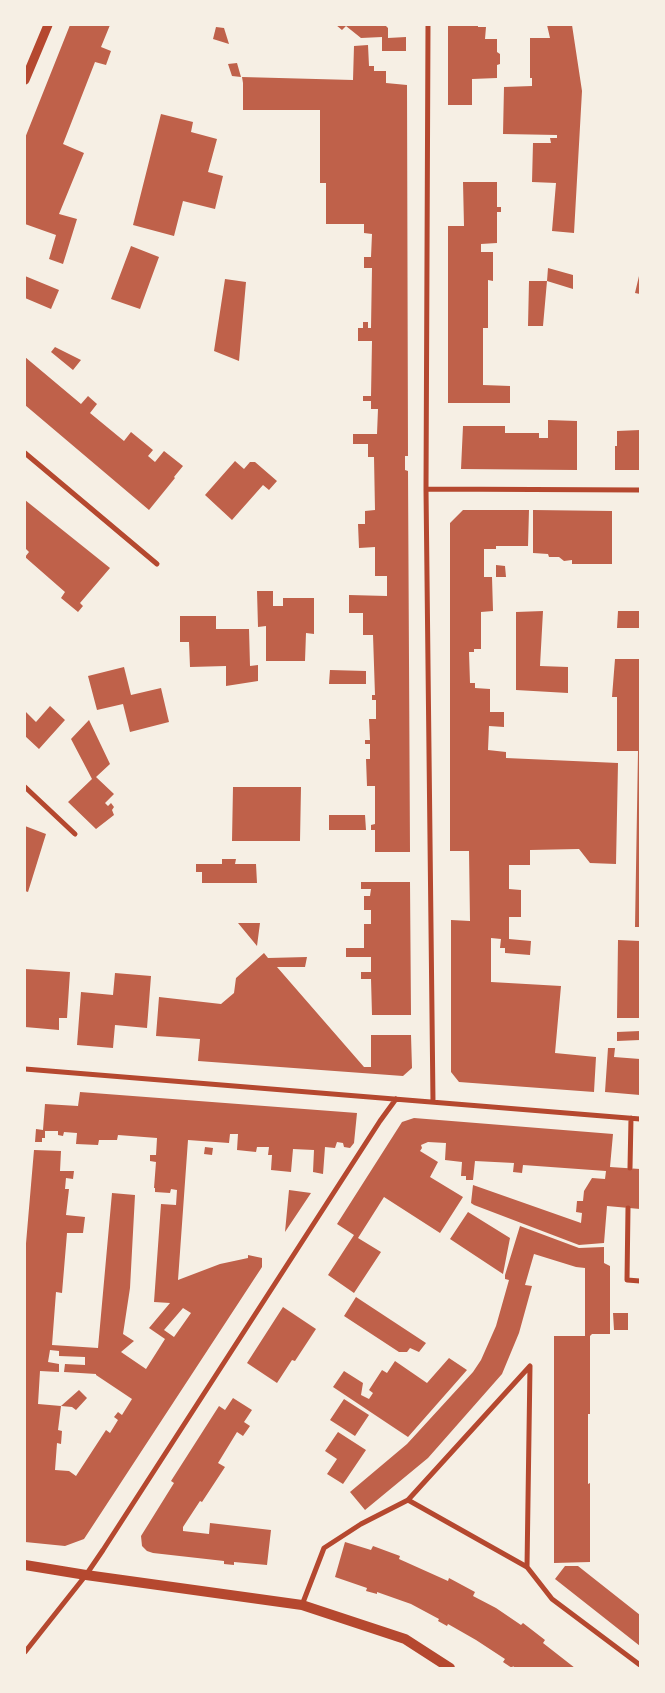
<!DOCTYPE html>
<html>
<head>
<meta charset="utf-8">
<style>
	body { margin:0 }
	#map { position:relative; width:665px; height:1693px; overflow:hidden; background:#f6efe4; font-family:Ubuntu,sans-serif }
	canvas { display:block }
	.frame { position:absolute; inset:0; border:26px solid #f6efe4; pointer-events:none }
</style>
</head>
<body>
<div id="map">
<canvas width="665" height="1693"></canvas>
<div class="frame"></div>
</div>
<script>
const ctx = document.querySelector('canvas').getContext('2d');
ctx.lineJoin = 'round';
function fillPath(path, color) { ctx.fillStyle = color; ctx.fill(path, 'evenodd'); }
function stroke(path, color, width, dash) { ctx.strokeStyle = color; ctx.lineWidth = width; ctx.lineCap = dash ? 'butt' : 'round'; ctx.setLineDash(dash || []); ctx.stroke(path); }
const building = new Path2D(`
	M70 25H110L101 47 111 51 106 65 95 62 63 144 84 153 59 214 77 219 63 264 49 259 56 235 25 224V138Z
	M336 25H385L388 28V38L406 37V51H382V37L361 38 346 26 342 30Z
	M448 25H478V27H486L485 39H497V52L500 54V64L497 65V78L472 79V105H448Z
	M547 25H572L582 91 574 233 552 231 556 183 532 182 533 143H551L550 138H557V135L503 134 504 87 532 86V78H530V38H550Z
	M216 27 224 28 229 44 213 39Z
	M368 45 369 66H374V71H386V83L407 85 408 456H405V470L408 471 410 852H375V830H371V825L375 824V786H367L366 759H370V744H365V740H370L369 719H376V700H372V695H375L373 635H363V613H349V595L387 596V576H375V547L359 548 358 524H365V511L375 510 374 457H368V444H353V434H377L378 409H371V401H363V396H371L372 341H358V328H363V322H368V328H371L372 268H364V257H371L372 234 364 233V224H326V183H320V110H243V83L242 77 353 80 354 46Z
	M237 63 241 77 232 76 228 64Z
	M161 114 193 122 191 132 217 139 208 172 223 176 215 209 183 201 174 236 133 225Z
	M463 182H497V207H501V212H497V243L481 244V252H493V281L488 280V328H483V385L510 386V403H448V226H464Z
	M131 246 159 257 140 309 111 299Z
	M548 268 573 275V289L547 281Z
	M25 276 59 290 51 309 25 298Z
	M639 276H640V294L635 293Z
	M225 279 246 282 239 361 214 351Z
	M529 281H547L543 326H528Z
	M55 347 81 360 73 370 51 352Z
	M25 357 81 404 88 396 97 404 90 413 124 441 131 432 153 450 148 456 155 462 164 451 183 466 174 477 175 478 149 510 25 405Z
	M548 420 577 421V470L461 469 463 426H505V433H539V438H548Z
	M640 430V470H615V446H617V431Z
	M235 461 244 469 250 462H255L277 481 269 490 263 485 232 520 205 495Z
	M25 500 110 568 80 603 83 606 78 612 61 598 65 592 25 557 29 552 25 548Z
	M463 510H529L528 546H496V549H484V577H492L493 611 481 612V649H474V652H469L470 683H475V688L490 689V712H504V727L489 726 488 750 506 752V758L618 763 616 864 590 863 579 849 530 850V865H509V889L521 890V917H509V939L531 941 530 955 505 953V948H500L501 939 491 938V982L561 986 555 1053 596 1057 594 1092 459 1082 451 1072V920L470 921 469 851H450V523Z
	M533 510 612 511V564H572V560L564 561 559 557H549L548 554 533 553Z
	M496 565 505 566 506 577H496Z
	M257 591H273V606H283V598H314V634L306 633 305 661H266V626L258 627Z
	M543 611 540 666 568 667V693L516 690V612Z
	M618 611H640V628H617Z
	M180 616H216V629H249L250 666 258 665V681L226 686V666L190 667 189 642H180Z
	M615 659H640V927H635L638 751H617V697H612Z
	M124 667 131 695 161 688 169 722 130 732 123 704 97 710 88 676Z
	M330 670 366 671V684H329Z
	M50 706 65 720 39 749 25 736V711L36 722Z
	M89 720 110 764 96 777 114 794 105 803 108 806 111 803 114 807 112 810 114 815 96 829 68 802 92 779 71 739Z
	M233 787H301L300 841H232Z
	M329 815H365L366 830H329Z
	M25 826 46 834 28 892 25 891Z
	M222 859H236L235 864H256L257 883H202V872H196V864H222Z
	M361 882H410L411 1015H372L371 979H361V972H371V957H346V948H364V924H371V910H364V896H370L371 889H361Z
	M238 923H260L257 946Z
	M618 940 640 941V1018H617Z
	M264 953 268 958 307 957 305 967H277L364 1067H371V1035H411L412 1068 403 1076 198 1061 200 1039 156 1036 159 997 221 1004 234 993 236 978Z
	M25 969 70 972 67 1018H59V1030L25 1027Z
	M115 973 151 976 147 1028 115 1025 113 1048 77 1045 81 992 113 995Z
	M640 1031V1040L617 1041V1032Z
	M608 1048H615L614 1057 640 1059V1095L605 1092Z
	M80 1092 357 1113 354 1143 350 1148 344 1147 343 1143 337 1142 335 1148 325 1147 323 1174 313 1172 314 1150 293 1149 291 1172 271 1170 272 1155H268L269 1147H257L256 1152 237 1150 238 1134H230L229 1143 188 1140 178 1280 220 1264 248 1258V1255L262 1258V1267L84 1539 65 1546 25 1542V1255L34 1150 61 1151 60 1171H74L73 1179 66 1178 65 1189H69L66 1215 85 1217 83 1233H67L62 1293 56 1292 52 1345 98 1348 112 1193 135 1195 130 1288 123 1334 134 1341 121 1352 146 1369 165 1339 149 1328 170 1303 154 1302 161 1204 176 1205 177 1190 171 1189 170 1193 155 1192V1188H154L156 1162 150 1161V1155H156L157 1138 118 1135 117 1140H99L98 1145 76 1144 77 1133 64 1132 63 1136 58 1135V1131H45V1138H42V1142H35L36 1129 43 1130 45 1104 78 1106ZM183 1308 191 1313 174 1337 164 1330ZM50 1350 59 1351V1356L85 1357V1365L65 1364 64 1372 96 1374V1375L132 1399 122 1415 118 1412 114 1417 118 1420 110 1433 106 1430 76 1476 69 1471 55 1470 57 1443 61 1444 62 1431 58 1430 61 1406 38 1404 40 1371 59 1372V1364L48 1362Z
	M414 1118 613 1134 610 1167 640 1169V1209L607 1206 604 1243 579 1245 474 1205 471 1203 473 1185 581 1223 582 1213 576 1212 577 1201H583L584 1191 592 1178 605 1179 606 1171 523 1165 522 1173 513 1172 514 1163 475 1161 473 1180H466V1176H461L462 1162 445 1160 446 1143 428 1142 421 1145 422 1148 420 1151 438 1162 430 1177 463 1197 440 1233 384 1197 358 1238 381 1252 354 1293 328 1275 354 1235 337 1224 402 1122Z
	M205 1147 213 1148 212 1155 204 1154Z
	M289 1190 311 1193 285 1232Z
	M468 1212 510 1238 503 1274 450 1239Z
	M520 1226 579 1248 604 1247V1263L610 1266V1334H592L590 1336V1414H588V1484L590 1483V1562L554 1563V1336H585V1268L576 1267 534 1254 525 1285 532 1286 519 1333 502 1374 428 1458 365 1510 350 1492 407 1444 473 1372 481 1360 496 1326 509 1280 505 1279V1275Z
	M356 1297 426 1343 419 1352 410 1348 407 1352H399L344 1316Z
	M283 1307 316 1329 295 1361 292 1360 277 1383 247 1363Z
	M613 1313H628V1330H614Z
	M449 1358 467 1370 408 1437 333 1387 344 1371 363 1383 361 1395 369 1399 373 1393 369 1390 382 1370 387 1373 395 1361 427 1383Z
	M79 1390 87 1398 76 1410 72 1407 61 1406Z
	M233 1398 252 1410 244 1422 250 1426 243 1436 237 1432 218 1463 225 1467 202 1502 200 1501 183 1527V1531L209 1534 210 1523 271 1530 267 1565 234 1562V1565L224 1564V1561L153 1553 147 1551 142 1546 141 1536 174 1483 171 1481 219 1406 225 1410Z
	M344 1399 369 1415 355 1436 330 1420Z
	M338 1432 366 1450 343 1484 327 1474 337 1459 325 1451Z
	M345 1542 371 1550 373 1546 400 1556 399 1559 448 1581 449 1578 475 1592 473 1596 496 1608 521 1625 523 1623 545 1640 543 1643 575 1668H515L513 1666 512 1668 503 1662 505 1659 476 1640 448 1624 447 1626 438 1621 439 1619 411 1604 377 1592V1594L366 1591 367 1588 335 1577Z
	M565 1566H578L640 1615V1646L555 1579Z`);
const minor = new Path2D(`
	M428 25 426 489 433 1102
	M25 453 157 564
	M426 489 640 490
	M25 787 75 834
	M25 1069 640 1119
	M630 1168 631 1118
	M628 1208 627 1280 640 1281
	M408 1500 530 1366 527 1567
	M302 1605 324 1548 361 1524 408 1500 527 1567 552 1599 640 1665
	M25 1652 86 1575 103 1550 380 1121 396 1099`);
const tertiary = new Path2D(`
	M25 80 48 25`);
const secondary = new Path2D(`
	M25 1565 86 1575 302 1605 405 1639 450 1668`);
fillPath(building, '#bf614a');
stroke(minor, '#b5482f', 5);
stroke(tertiary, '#b5482f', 9);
stroke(secondary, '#b5482f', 10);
</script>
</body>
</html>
